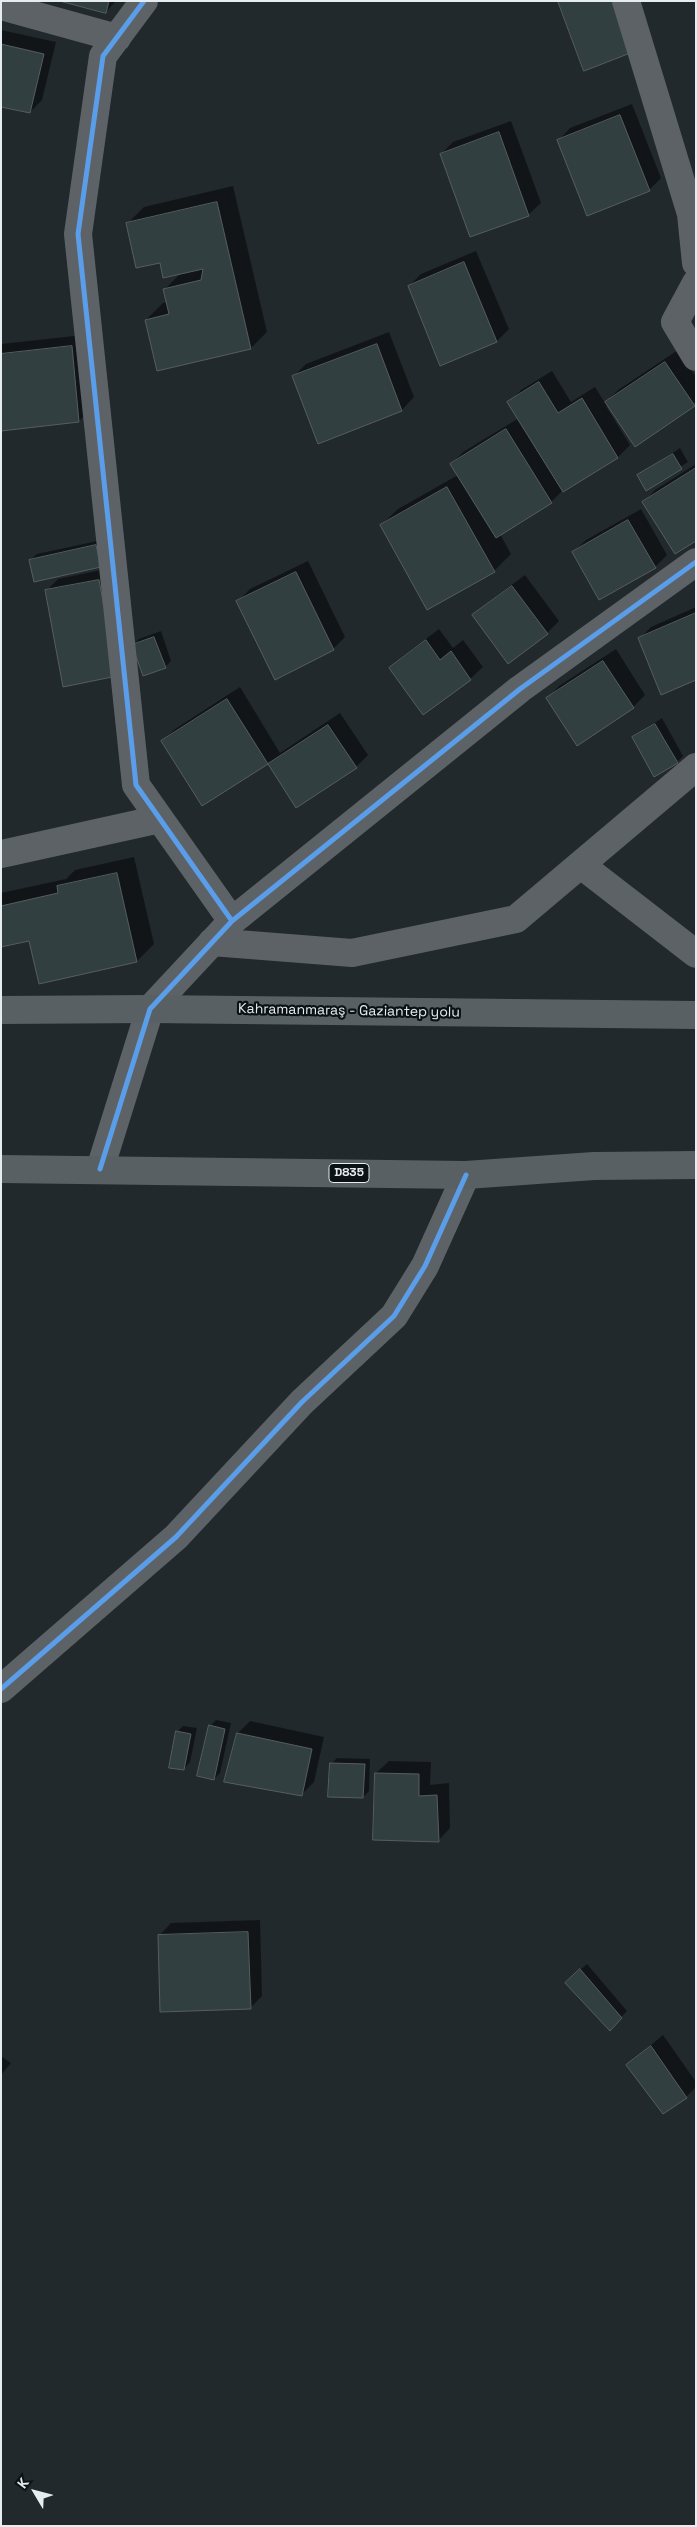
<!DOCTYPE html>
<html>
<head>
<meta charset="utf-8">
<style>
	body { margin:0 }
	#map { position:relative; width:697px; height:2527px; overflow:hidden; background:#21292c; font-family:"Space Grotesk",sans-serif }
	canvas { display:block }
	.frame { position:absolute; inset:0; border:2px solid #e5edf2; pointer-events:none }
	.north { position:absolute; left:10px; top:2467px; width:50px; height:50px; -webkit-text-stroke:4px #0c1114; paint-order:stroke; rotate:307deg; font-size:14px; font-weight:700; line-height:20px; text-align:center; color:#e5edf2 }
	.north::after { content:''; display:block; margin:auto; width:18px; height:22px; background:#e5edf2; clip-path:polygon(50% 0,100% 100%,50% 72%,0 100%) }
</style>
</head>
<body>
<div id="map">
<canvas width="697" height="2527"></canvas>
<div class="frame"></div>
<div class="north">K</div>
</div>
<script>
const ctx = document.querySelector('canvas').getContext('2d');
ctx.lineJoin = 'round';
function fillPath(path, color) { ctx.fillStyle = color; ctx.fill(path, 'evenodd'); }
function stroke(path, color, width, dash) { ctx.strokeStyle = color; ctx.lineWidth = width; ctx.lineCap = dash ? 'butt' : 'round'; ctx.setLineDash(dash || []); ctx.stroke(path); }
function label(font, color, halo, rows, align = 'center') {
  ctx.font = font + ' "Space Grotesk",sans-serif'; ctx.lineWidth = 4.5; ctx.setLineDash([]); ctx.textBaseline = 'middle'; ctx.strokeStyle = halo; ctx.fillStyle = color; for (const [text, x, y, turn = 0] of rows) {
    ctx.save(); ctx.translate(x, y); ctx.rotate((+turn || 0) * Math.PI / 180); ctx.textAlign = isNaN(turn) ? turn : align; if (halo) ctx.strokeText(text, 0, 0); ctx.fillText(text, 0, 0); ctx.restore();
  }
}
const shadow = new Path2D(`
	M65 1H116L106 12Z
	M1 30 56 42 42 100 30 112 1 105Z
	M632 104 661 178 649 190 558 141 570 128Z
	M511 121 541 203 528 215 441 154 453 142Z
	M233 186 267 332 251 348 146 320 163 303 168 302 165 289 181 273 160 261 127 224 144 207Z
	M476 251 509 329 497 341 409 286 421 274Z
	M389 332 414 397 402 410 319 442 294 376 306 364Z
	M83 335 91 409 79 421 1 430V344Z
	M678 350 696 377V403L606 406 630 445 618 457 563 490 551 502 500 534 511 554 494 571 427 608 381 525 398 509 458 475 451 464 463 452 519 418 509 403 521 390 552 371 571 402 595 387 605 403 618 390Z
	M680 448 688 462 646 489 638 476Z
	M696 464V539L643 503 655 490Z
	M641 509 667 555 655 567 573 552 586 540Z
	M102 540 106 560H30L37 554Z
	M308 561 345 637 333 649 238 601 250 589Z
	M111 568 116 675 46 591 58 579Z
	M525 575 559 621 547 633 474 616 486 604Z
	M696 607V679L639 639 651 627Z
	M439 629 453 648 463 640 483 667 470 679 423 714 390 669 402 657Z
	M161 631 171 661 165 667 133 645 139 639Z
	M616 649 645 695 633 707 547 699 559 686Z
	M240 687 280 753 340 713 368 755 356 767 296 806 268 763 202 804 163 741 175 729Z
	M662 718 683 756 677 762 633 737Z
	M134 857 154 944 137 961 40 983 30 939 1 946V893L66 879 75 870Z
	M216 1720 231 1723 220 1773 214 1779 210 1726Z
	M250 1721 324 1737 314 1782 302 1794 238 1733Z
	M183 1726 197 1728 190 1762 184 1769 177 1732Z
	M337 1758 370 1759 369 1791 363 1797 331 1764Z
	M389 1761 431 1762 430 1785 449 1783 450 1828 438 1841 376 1773Z
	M260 1920 262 1996 250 2008 159 1936 171 1923Z
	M587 1964 627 2011 610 2029 572 1977Z
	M663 2035 696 2082V2087L686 2097 627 2065Z
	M1 2056 11 2063 1 2075Z`);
const building = new Path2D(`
	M60 1H109L106 13Z
	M558 1H614L633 52 584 71Z
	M1 44 44 54 30 113 1 107Z
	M620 115 650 191 587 216 557 140Z
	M499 132 529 216 470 237 440 154Z
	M217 202 251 349 157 371 145 320 169 314 163 289 201 280 203 269 163 278 160 263 136 268 126 223Z
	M464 262 497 342 440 366 408 286Z
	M377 344 402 411 318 444 292 376Z
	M72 346 79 422 1 431V354Z
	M665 362 695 406 635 447 605 402Z
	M539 382 558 413 582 398 618 458 563 492 507 402Z
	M506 429 552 503 496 538 450 464Z
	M673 454 682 469 646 491 637 475Z
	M696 468V541L675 554 642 502Z
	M447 487 495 572 427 610 380 525Z
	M628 520 656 568 599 600 572 552Z
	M96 545 101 567 34 582 29 560Z
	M296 572 334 650 275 680 236 601Z
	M99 580 117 676 63 687 45 590Z
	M512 586 548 634 508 664 472 615Z
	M696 613V680L661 695 638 638Z
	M154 637 166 668 143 676 132 645Z
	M426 640 440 660 451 651 471 680 423 715 389 668Z
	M603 661 634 708 577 746 546 698Z
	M227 699 268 764 202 806 161 741Z
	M655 724 678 763 654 777 632 737Z
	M328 725 357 768 296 808 268 764Z
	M117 873 137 962 39 984 29 941 1 947V906L58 893 57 886Z
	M209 1725 225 1729 214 1780 197 1776Z
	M176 1731 191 1734 184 1770 169 1768Z
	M237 1733 312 1749 302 1796 224 1782Z
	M330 1763 365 1764 363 1798 328 1797Z
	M375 1773 419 1774V1796L437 1795 439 1842 373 1840Z
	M248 1932 251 2009 160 2012 158 1935Z
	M580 1969 622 2018 610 2031 565 1983Z
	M651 2046 687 2098 663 2114 626 2065Z`);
const minor = new Path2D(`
	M144 1 103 56 78 234 136 785 232 921
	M626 1 691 214 696 263
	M1 6 117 38
	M696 283 675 322 696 357
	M1 854 160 819
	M581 865 696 954
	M212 942 352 953 516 919 696 767
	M100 1169 150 1009 232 921 520 689 696 562
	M1 1689 176 1537 302 1402 394 1316 425 1266 466 1175`);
const highway = new Path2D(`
	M1 1010 150 1009 696 1015
	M1 1169 466 1175 594 1166 696 1165`);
const cycleway = new Path2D(`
	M144 1 103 56 78 234 136 785 232 921
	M100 1169 150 1009 232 921 520 689 696 562
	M1 1689 176 1537 302 1402 394 1316 425 1266 466 1175`);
const shields = [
	[349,1173,40]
];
const shieldNames = [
	["D835",349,1173]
];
const streetNames = [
	["Kahramanmaraş - Gaziantep yolu",349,1011,1]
];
fillPath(shadow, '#0007');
fillPath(building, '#323f41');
stroke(building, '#565d5f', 1);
stroke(minor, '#5d6267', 28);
stroke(highway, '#596063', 28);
stroke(cycleway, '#5a9eea', 5);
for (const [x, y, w] of shields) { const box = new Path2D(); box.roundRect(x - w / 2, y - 9.5, w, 19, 4); ctx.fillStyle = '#0c1114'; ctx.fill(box); stroke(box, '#e5edf2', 1); }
label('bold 12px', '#e5edf2', null, shieldNames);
label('14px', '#e5edf2', '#0c1114', streetNames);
</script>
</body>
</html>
